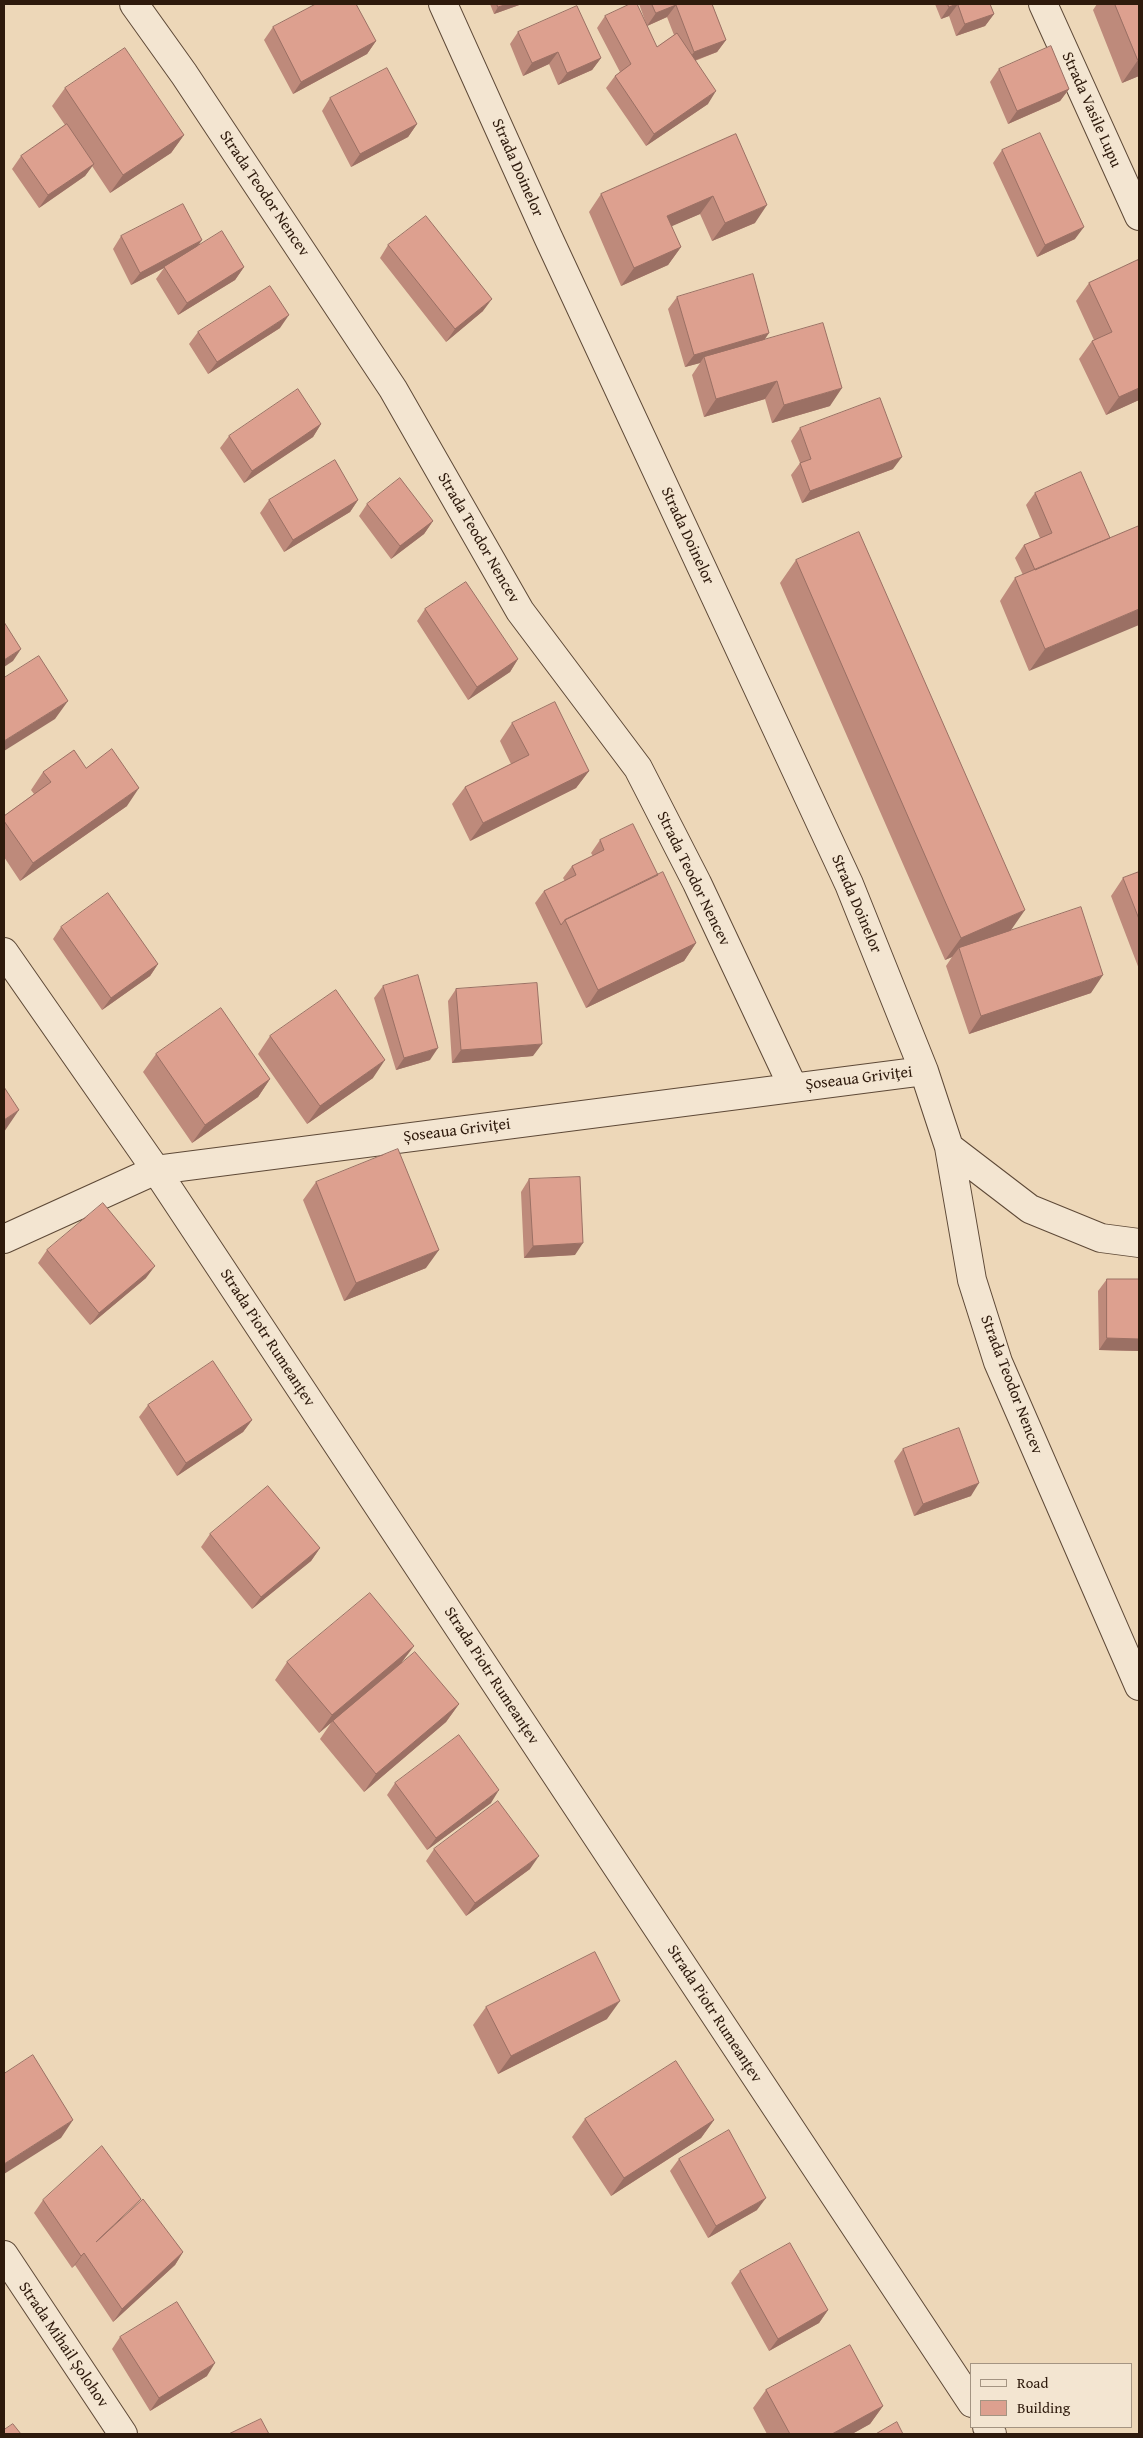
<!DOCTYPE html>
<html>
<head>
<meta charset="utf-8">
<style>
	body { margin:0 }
	#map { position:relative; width:1143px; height:2438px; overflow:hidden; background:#edd7b8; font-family:"Gentium Book Plus",serif }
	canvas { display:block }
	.frame { position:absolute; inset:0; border:5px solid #2e1a0c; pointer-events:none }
	.legend { position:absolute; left:970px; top:2363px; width:162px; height:65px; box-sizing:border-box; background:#f3e5d1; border:1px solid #a49482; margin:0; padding:6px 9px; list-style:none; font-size:15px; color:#2e1a0c }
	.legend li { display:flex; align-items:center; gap:10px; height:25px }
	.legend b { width:25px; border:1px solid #a49482 }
</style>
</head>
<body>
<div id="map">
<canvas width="1143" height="2438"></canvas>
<div class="frame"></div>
<ul class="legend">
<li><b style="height:6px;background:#f3e5d1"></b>Road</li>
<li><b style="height:14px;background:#dda08f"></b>Building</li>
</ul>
</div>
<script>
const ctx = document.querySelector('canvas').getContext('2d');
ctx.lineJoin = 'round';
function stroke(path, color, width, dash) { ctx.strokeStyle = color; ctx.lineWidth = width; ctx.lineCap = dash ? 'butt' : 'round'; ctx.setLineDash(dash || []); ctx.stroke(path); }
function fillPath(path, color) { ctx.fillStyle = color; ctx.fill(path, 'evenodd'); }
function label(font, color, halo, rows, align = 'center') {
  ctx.font = font + ' "Gentium Book Plus",serif'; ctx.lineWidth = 4.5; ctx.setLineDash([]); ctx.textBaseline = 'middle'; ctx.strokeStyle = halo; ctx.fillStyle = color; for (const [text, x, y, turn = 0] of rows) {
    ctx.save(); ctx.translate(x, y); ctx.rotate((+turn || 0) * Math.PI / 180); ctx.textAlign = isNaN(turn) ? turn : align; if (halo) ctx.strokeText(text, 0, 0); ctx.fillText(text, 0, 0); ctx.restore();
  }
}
const minor = new Path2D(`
	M134 4 184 74 393 389 520 611 638 768 697 883 793 1087
	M443 4 548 237 849 884 924 1071 949 1147 972 1280 998 1362 1139 1686
	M1043 4 1139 216
	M4 952 156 1170 972 2403
	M949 1147 1030 1209 1101 1238 1139 1243
	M4 1239 156 1170 924 1071
	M4 2255 123 2434
	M987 2427 992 2434`);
const wall = new Path2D(`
	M490 4H522L494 14Z
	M639 4H712L726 40 717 52 695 61 708 104 646 146 606 88 615 76 620 72 597 28 605 16 657 47 674 35 667 17 647 26Z
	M935 4H990L994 14 985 26 956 36 949 16 941 19Z
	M1097 4H1139V76L1122 83 1093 10Z
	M273 27 376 41 367 54 293 94 264 40Z
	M518 32 601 58 592 70 558 85 549 64 523 76 510 44Z
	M999 69 1069 89 1060 101 1008 124 990 82Z
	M65 88 184 135 171 153 110 193 92 166 85 176 39 208 12 169 21 156 65 125 52 106Z
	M330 98 417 124 408 137 351 167 322 111Z
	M736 134 755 223 712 241 700 214 671 226 681 247 668 265 621 286 589 212 601 194Z
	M1002 150 1075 239 1037 257 993 163Z
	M121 236 197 247 244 267 235 280 178 315 156 279 164 268 131 285 113 249Z
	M388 245 483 311 446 342 380 258Z
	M1138 260 1139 400 1106 415 1079 359 1092 341 1094 340 1076 301 1089 283Z
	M677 297 765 340 830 406 772 423 765 399 704 417 692 375 700 363 685 367 668 309Z
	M280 328 208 374 189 344 198 332Z
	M321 424 313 437 244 483 220 448 229 436Z
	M800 428 893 469 802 503 791 475 800 463 791 441Z
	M1035 493 1110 538 1139 526 1029 671 1000 601 1015 578 1023 575 1015 558 1024 545 1040 538 1026 505Z
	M269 500H358L350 512 284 552 260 513Z
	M367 504 433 521 424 534 391 559 359 516Z
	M796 560 1010 931 1091 993 969 1034 946 966 952 957 945 960 780 583Z
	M425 609 518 659 510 672 468 700 417 621Z
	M512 723 589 771 576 788 470 841 452 804 465 787 511 764 500 741Z
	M86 768 127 806 20 881 4 857V816L34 794 31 790 43 772Z
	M600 840 658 875 696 943 684 961 586 1008 535 903 544 891 565 881 563 878 572 866 593 856 591 853Z
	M1139 872V969L1111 896 1123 878Z
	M61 927 158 964 150 976 102 1010 53 939Z
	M383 986 430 1060 396 1070 374 998Z
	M456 989 533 1056 452 1063 448 1001Z
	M270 1036 373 1078 307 1124 258 1054Z
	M156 1054 270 1079 258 1097 192 1143 143 1072Z
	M529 1179 575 1255 524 1258 521 1192Z
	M316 1182 426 1268 344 1301 303 1200Z
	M47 1250 146 1278 90 1325 38 1263Z
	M1107 1279H1139V1351L1099 1350 1098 1291Z
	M148 1405 252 1420 243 1432 177 1476 139 1417Z
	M903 1449 971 1496 914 1516 894 1461Z
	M210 1534 320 1548 311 1561 252 1609 201 1547Z
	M414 1646 402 1662 459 1704 446 1722 364 1792 320 1739 331 1723 319 1733 275 1680 287 1662Z
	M395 1783 491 1803 427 1850 387 1795Z
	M434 1849 530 1869 466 1916 426 1861Z
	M486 2007 607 2019 498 2074 473 2025Z
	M585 2119 714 2120 701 2138 611 2196 572 2137Z
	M679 2159 757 2210 708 2238 670 2171Z
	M43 2200 183 2252 175 2265 113 2322 75 2265 72 2268 34 2213Z
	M740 2271 828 2310 819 2323 769 2351 731 2283Z
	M120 2337 207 2376 150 2411 112 2349Z
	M766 2390 883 2406 870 2424 852 2434H767L753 2408Z`);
const shadedWall = new Path2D(`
	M508 4H522L494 14 498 7Z
	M958 4 949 16 941 19 949 7Z
	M676 5 667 17 647 26 656 13Z
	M994 14 985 26 956 36 965 24Z
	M726 40 717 52 685 64 694 52Z
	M376 41 367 54 293 94 301 82Z
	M558 52 549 64 523 76 532 63Z
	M601 58 592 70 558 85 567 73Z
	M1138 60H1139V76L1122 83Z
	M1069 89 1060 101 1008 124 1017 111Z
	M716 91 708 104 646 146 654 134Z
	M417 124 408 137 351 167 360 154Z
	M184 135 171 153 110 193 123 175Z
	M94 164 85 176 39 208 48 195Z
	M713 196 700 214 654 234 667 216Z
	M767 205 755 223 712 241 725 223Z
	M1084 227 1075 239 1037 257 1045 245Z
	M202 240 193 253 131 285 140 273Z
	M681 247 668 265 621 286 634 268Z
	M244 267 235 280 178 315 187 303Z
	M492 299 483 311 446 342 455 329Z
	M289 315 280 328 208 374 217 362Z
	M769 333 761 345 704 357 700 363 685 367 694 355Z
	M777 381 765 399 704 417 716 399Z
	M842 388 830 406 772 423 784 405Z
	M1139 388V400L1106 415 1119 397Z
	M321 424 313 437 244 483 252 471Z
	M902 457 893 469 802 503 810 491Z
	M358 500 350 512 284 552 293 540Z
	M433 521 424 534 391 559 400 546Z
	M1139 609V625L1029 671 1045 649Z
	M21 649 13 661 4 667V660Z
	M518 659 510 672 468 700 477 687Z
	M68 701 55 719 4 751V741Z
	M589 771 576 788 470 841 483 823Z
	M139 788 127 806 20 881 33 863Z
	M1025 910 1009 933 959 948 952 957 945 960 961 938Z
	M696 943 684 961 586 1008 598 990Z
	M158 964 150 976 102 1010 111 998Z
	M1103 975 1091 993 969 1034 981 1016Z
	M542 1044 533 1056 452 1063 461 1050Z
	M438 1048 430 1060 396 1070 404 1058Z
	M385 1060 373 1078 307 1124 320 1106Z
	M270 1079 258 1097 192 1143 205 1125Z
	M19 1110 4 1132V1120Z
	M583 1243 575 1255 524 1258 533 1246Z
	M439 1250 426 1268 344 1301 356 1283Z
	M155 1266 146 1278 90 1325 99 1313Z
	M1107 1338 1139 1339V1351L1099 1350Z
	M252 1420 243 1432 177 1476 186 1463Z
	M979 1483 971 1496 914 1516 923 1504Z
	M320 1548 311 1561 252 1609 261 1597Z
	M414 1646 401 1663 319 1733 332 1715Z
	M459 1704 446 1722 364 1792 376 1774Z
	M499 1790 491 1803 427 1850 436 1838Z
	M539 1856 530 1869 466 1916 475 1903Z
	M620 2001 607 2019 498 2074 511 2056Z
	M73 2120 61 2138 4 2174V2164Z
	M714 2120 701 2138 611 2196 624 2178Z
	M766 2198 757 2210 708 2238 716 2226Z
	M183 2252 175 2265 113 2322 122 2309Z
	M84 2253 75 2265 72 2268 81 2256Z
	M828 2310 819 2323 769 2351 778 2339Z
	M215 2363 207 2376 150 2411 159 2398Z
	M883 2406 870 2424 852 2434H832Z`);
const building = new Path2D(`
	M316 4H356L376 41 301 82 273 27Z
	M497 4H508L498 7Z
	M630 4H637L657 47 677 33 716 91 654 134 615 76 631 64 605 16Z
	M652 4H712L726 40 694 52 676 5 656 13Z
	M948 4H957L949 7Z
	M958 4H990L994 14 965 24Z
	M1115 4H1139V60H1138Z
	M577 6 601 58 567 73 558 52 532 63 518 32Z
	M1051 46 1069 89 1017 111 999 69Z
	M125 48 184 135 123 175 65 88Z
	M387 68 417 124 360 154 330 98Z
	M67 124 94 164 48 195 21 156Z
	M1040 133 1084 227 1045 245 1002 150Z
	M736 134 767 205 725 223 713 196 667 216 681 247 634 268 601 194Z
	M183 204 202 240 140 273 121 236Z
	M426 216 492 299 455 329 388 245Z
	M222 231 244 267 187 303 164 267Z
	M1138 260 1139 263V388L1119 397 1092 341 1112 332 1089 283Z
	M753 274 769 333 694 355 677 297Z
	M270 286 289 315 217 362 198 332Z
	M823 323 842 388 784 405 777 381 716 399 704 357Z
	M298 389 321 424 252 471 229 436Z
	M880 398 902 457 810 491 800 463 811 459 800 428Z
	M335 460 358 500 293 540 269 500Z
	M1081 472 1110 538 1035 570 1024 545 1052 533 1035 493Z
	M400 478 433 521 400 546 367 504Z
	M1139 526V609L1045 649 1015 578Z
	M859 532 1025 910 961 938 796 560Z
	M466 582 518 659 477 687 425 609Z
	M4 622 21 649 4 660Z
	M39 656 68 701 4 741V678Z
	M555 702 589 771 483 823 465 787 529 755 512 723Z
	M112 749 139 788 33 863 4 821V816L51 782 43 772 74 750 86 768Z
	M633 824 658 875 565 920 561 925 544 891 576 875 572 866 604 850 600 840Z
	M663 872 696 943 598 990 565 920Z
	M1139 872V919L1123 878Z
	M108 893 158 964 111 998 61 927Z
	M1081 907 1103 975 981 1016 959 948Z
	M418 975 438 1048 404 1058 383 986Z
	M537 983 542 1044 461 1050 456 989Z
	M336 990 385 1060 320 1106 270 1036Z
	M221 1008 270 1079 205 1125 156 1054Z
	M4 1087 19 1110 4 1120Z
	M398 1149 439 1250 356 1283 316 1182Z
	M580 1177 583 1243 533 1246 529 1179Z
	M103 1203 155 1266 99 1313 47 1250Z
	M1107 1279H1139V1339L1107 1338Z
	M213 1361 252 1420 186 1463 148 1405Z
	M959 1428 979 1483 923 1504 903 1449Z
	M268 1486 320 1548 261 1597 210 1534Z
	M370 1593 414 1646 332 1715 287 1662Z
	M415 1652 459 1704 376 1774 333 1721Z
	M459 1735 499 1790 436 1838 395 1783Z
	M498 1801 539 1856 475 1903 434 1849Z
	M595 1952 620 2001 511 2056 486 2007Z
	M33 2055 73 2120 4 2164V2074Z
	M676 2061 714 2120 624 2178 585 2119Z
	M729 2130 766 2198 716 2226 679 2159Z
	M102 2146 141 2199 96 2242 143 2199 183 2252 122 2309 84 2253 81 2256 43 2200Z
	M790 2243 828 2310 778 2339 740 2271Z
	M177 2302 215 2363 159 2398 120 2337Z
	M850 2345 883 2406 832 2434H790L766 2390Z
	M261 2419 269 2434H229Z
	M897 2422 903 2434H876Z
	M13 2424 21 2434H4V2430Z`);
const streetNames = [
	["Strada Vasile Lupu",1091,110,66],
	["Strada Doinelor",517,168,66],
	["Strada Teodor Nencev",264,194,56],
	["Strada Doinelor",687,536,65],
	["Strada Teodor Nencev",478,538,60],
	["Strada Teodor Nencev",693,879,64],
	["Strada Doinelor",856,904,67],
	["Șoseaua Griviţei",859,1079,-7],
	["Șoseaua Griviţei",457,1131,-7],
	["Strada Piotr Rumeanțev",267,1338,57],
	["Strada Teodor Nencev",1011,1385,69],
	["Strada Piotr Rumeanțev",491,1676,57],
	["Strada Piotr Rumeanțev",714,2014,57],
	["Strada Mihail Șolohov",63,2345,56]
];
stroke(minor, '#5e4937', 30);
stroke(minor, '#f3e5d1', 28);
fillPath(wall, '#be8a7b');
fillPath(shadedWall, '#9b7064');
fillPath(building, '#dda08f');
stroke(building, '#9b7064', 1);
label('16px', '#2e1a0c', '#f3e5d1', streetNames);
</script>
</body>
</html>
